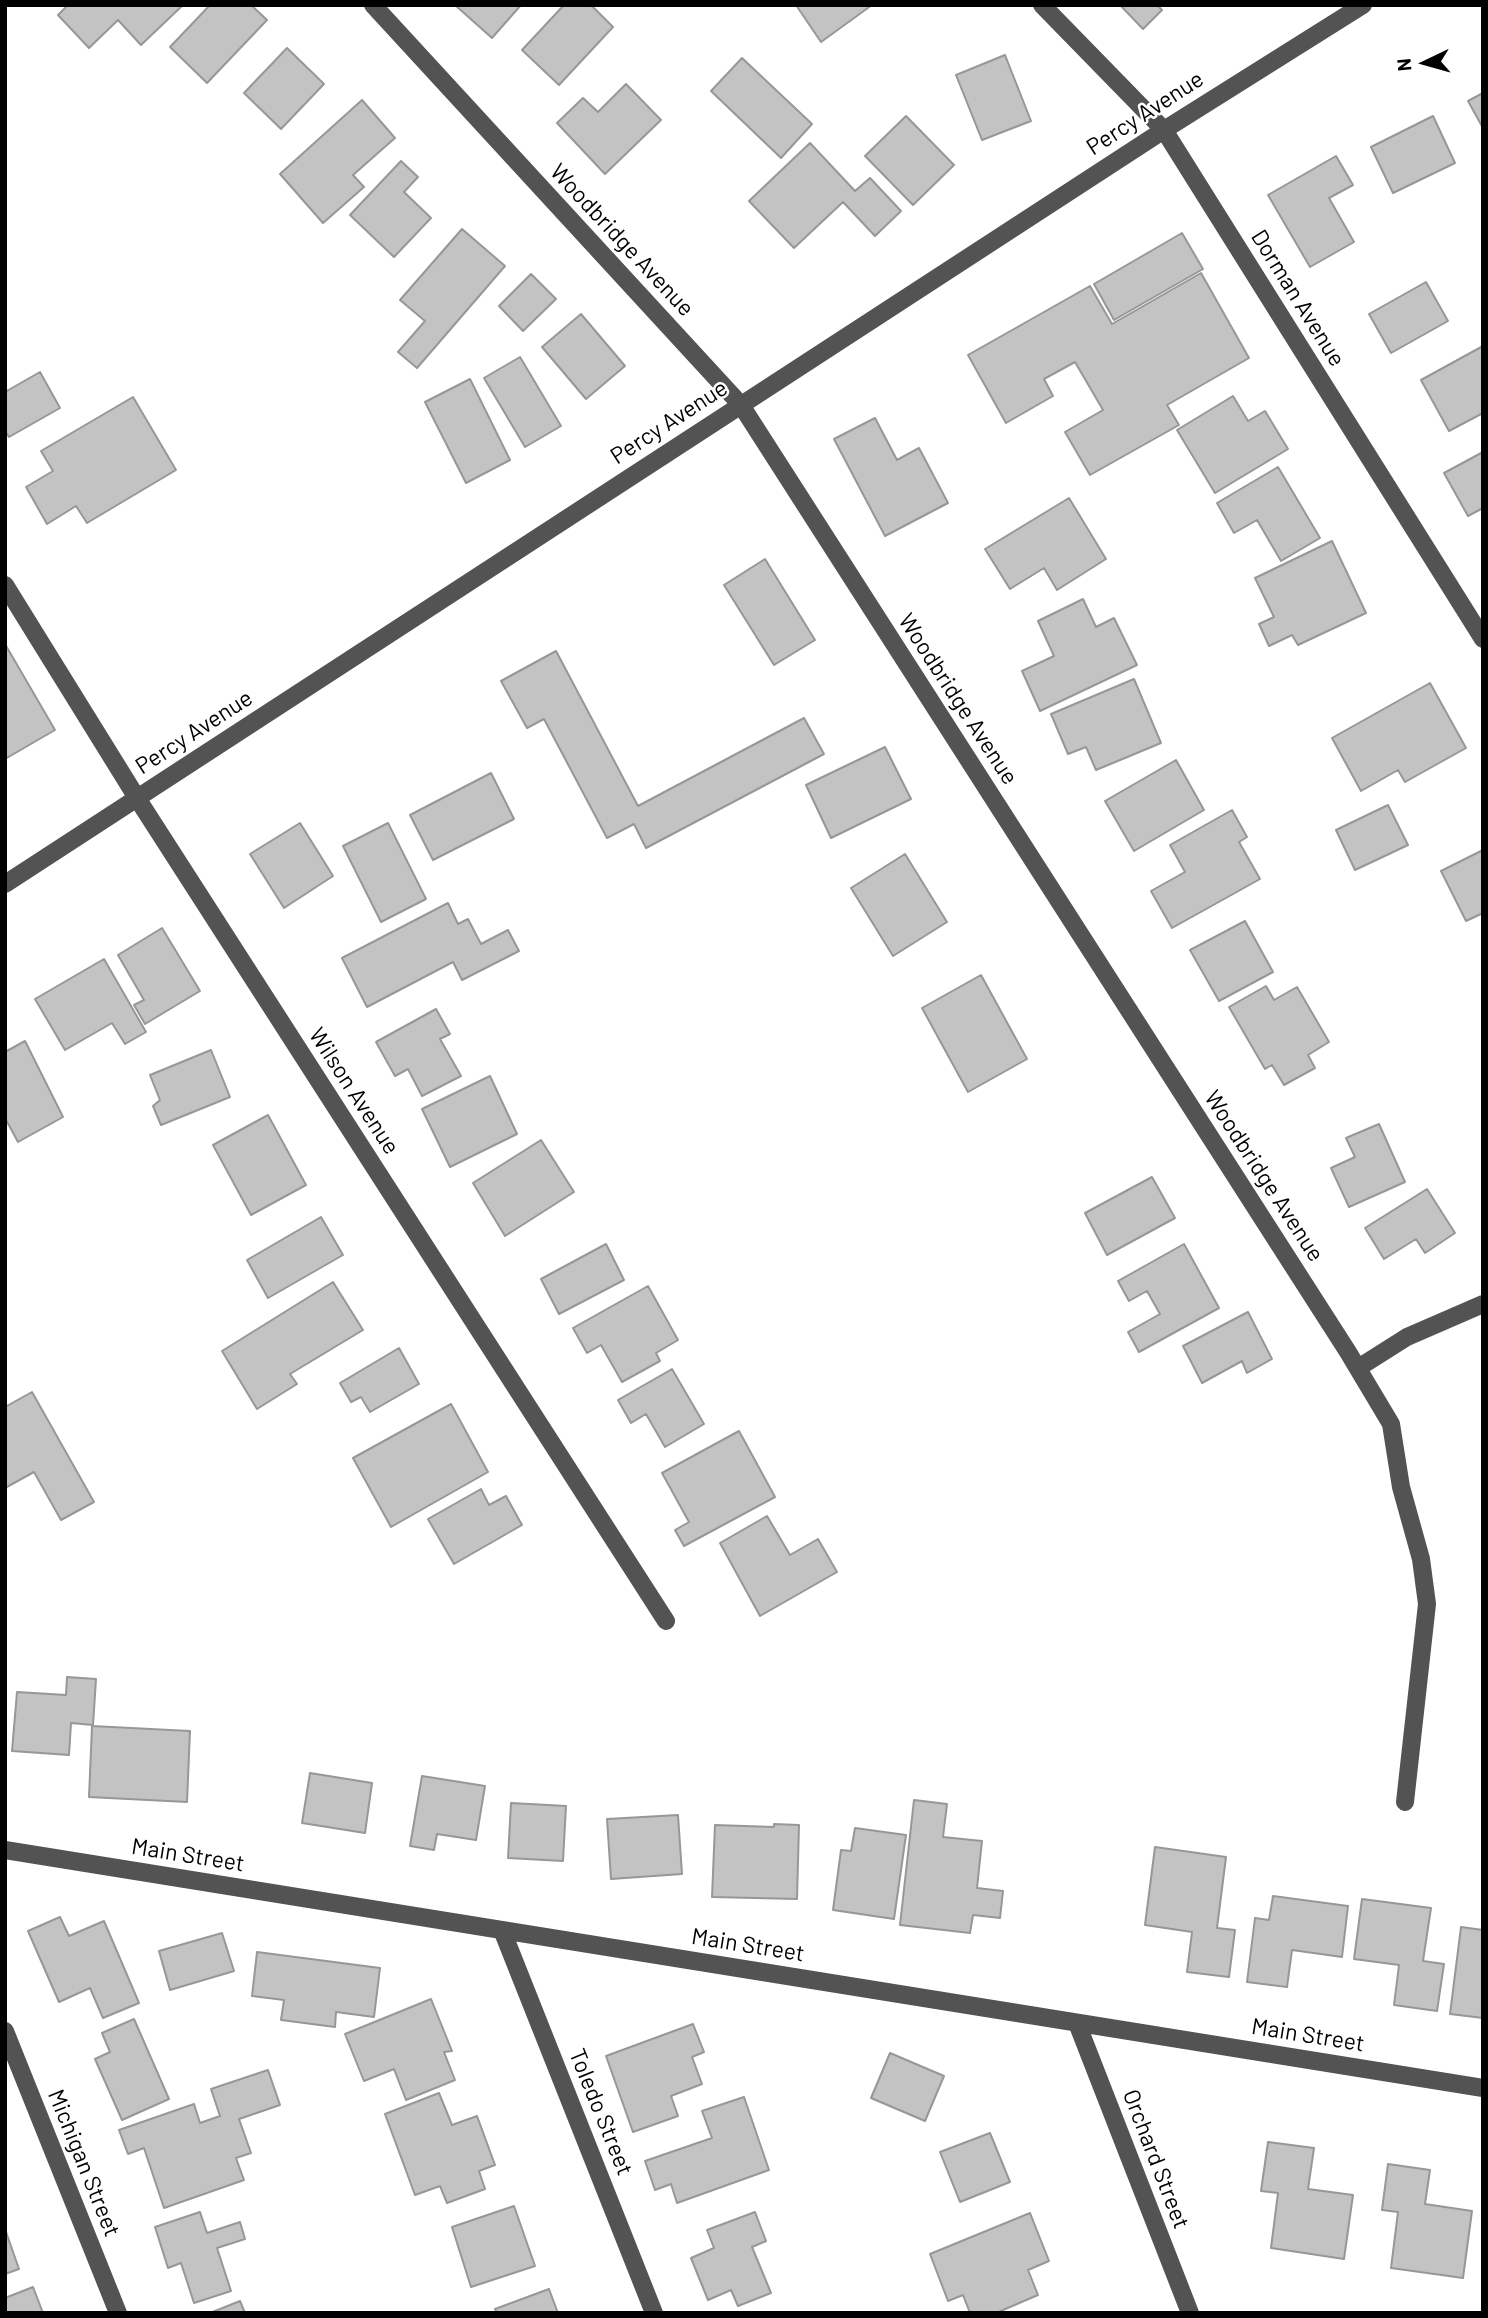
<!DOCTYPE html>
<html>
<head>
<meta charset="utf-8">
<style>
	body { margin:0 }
	#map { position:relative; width:1488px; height:2318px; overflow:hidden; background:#fff; font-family:Barlow,sans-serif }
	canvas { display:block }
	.frame { position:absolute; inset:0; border:7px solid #000; pointer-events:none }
	.north { position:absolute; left:1390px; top:28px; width:70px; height:70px; -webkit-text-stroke:5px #fff; paint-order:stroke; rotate:265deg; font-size:19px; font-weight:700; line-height:28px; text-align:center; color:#000 }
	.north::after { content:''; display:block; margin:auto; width:24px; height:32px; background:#000; clip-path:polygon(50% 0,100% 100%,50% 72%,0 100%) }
</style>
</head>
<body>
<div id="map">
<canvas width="1488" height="2318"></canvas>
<div class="frame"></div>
<div class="north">N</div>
</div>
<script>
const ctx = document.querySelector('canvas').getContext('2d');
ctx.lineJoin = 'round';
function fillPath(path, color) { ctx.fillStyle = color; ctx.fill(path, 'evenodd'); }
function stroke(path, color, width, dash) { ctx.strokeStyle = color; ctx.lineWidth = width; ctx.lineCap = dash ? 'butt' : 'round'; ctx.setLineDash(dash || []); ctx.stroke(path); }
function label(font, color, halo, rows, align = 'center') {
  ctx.font = font + ' Barlow,sans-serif'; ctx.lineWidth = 5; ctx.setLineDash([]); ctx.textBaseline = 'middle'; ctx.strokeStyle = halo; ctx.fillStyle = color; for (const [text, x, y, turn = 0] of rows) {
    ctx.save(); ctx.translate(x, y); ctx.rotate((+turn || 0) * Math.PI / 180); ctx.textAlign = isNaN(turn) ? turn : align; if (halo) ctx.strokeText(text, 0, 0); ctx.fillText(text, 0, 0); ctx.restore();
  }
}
const building = new Path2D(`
	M68 5H183L141 45 118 20 89 48 58 15Z
	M210 5H251L267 20 207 83 170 47Z
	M455 5H521L492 38Z
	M564 5H591L613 27 559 85 522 50Z
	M796 5H872L821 42Z
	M1120 5H1157L1162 10 1143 29Z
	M287 48 324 84 281 129 244 93Z
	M1005 55 1031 121 982 140 956 75Z
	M742 58 812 124 781 158 711 91Z
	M626 84 661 120 605 174 557 123 583 98 598 112Z
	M1483 93V128L1468 101Z
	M362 100 395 138 353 175 364 187 323 223 280 174Z
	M906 116 954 165 913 205 865 156Z
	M1433 116 1455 163 1393 193 1371 147Z
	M810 143 855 191 870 178 901 211 875 236 843 202 794 248 749 201Z
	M1336 156 1353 185 1329 198 1354 242 1310 267 1268 195Z
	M401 161 418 177 404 192 431 218 394 257 350 215Z
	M462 229 505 266 417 368 398 352 425 321 400 300Z
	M1182 233 1203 269 1114 320 1094 284Z
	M1201 273 1249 358 1167 405 1179 425 1090 475 1065 432 1103 410 1075 362 1044 379 1053 396 1006 423 968 355 1090 286 1112 324Z
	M531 274 556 299 523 331 499 306Z
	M1426 282 1448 321 1391 353 1369 314Z
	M581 314 625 366 586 399 542 347Z
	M1483 346V413L1449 431 1421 380Z
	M520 357 561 426 525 447 484 378Z
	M40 372 60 408 9 437 5 431V392Z
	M470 379 510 460 466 483 425 402Z
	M1233 396 1248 421 1265 411 1288 449 1215 493 1177 430Z
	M133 397 176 470 87 523 76 506 47 524 26 487 53 471 41 451Z
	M875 418 897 460 919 448 948 503 885 536 834 439Z
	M1483 452V508L1468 516 1444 473Z
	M1278 467 1320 538 1281 561 1257 520 1234 533 1217 503Z
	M1069 498 1106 559 1057 590 1044 568 1010 589 985 549Z
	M1332 541 1366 613 1298 645 1292 635 1269 646 1259 624 1274 617 1255 578Z
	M765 559 815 640 774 665 724 585Z
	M1083 599 1096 627 1114 618 1137 665 1040 711 1022 671 1054 656 1038 621Z
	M5 644 55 730 5 759Z
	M556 651 638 806 804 718 824 754 646 848 634 824 607 838 544 719 527 728 501 681Z
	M1134 679 1161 743 1096 770 1086 747 1068 754 1051 714Z
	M1430 683 1466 748 1405 782 1398 770 1361 791 1332 738Z
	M885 747 911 799 831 838 806 785Z
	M1176 760 1204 810 1134 851 1105 801Z
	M491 773 514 819 433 860 410 815Z
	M1388 805 1408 845 1355 870 1336 830Z
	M1232 810 1247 837 1239 842 1260 879 1172 928 1151 891 1185 872 1170 845Z
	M300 823 333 876 284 908 250 854Z
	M388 823 426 899 381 922 343 846Z
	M1483 850V913L1466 921 1441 871Z
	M905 854 947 922 893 956 851 888Z
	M448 903 458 924 468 919 481 944 508 930 519 951 462 980 453 962 367 1007 342 958Z
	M1245 921 1273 972 1219 1001 1190 950Z
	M162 928 200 991 145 1024 134 1005 144 1000 118 955Z
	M104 959 146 1032 125 1044 112 1023 65 1050 35 999Z
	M981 975 1027 1059 968 1092 922 1008Z
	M1266 986 1274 1000 1297 987 1329 1042 1308 1055 1315 1068 1284 1085 1272 1065 1265 1069 1229 1007Z
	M436 1009 450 1034 440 1039 461 1076 422 1096 408 1069 395 1076 376 1042Z
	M25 1041 63 1117 18 1142 5 1118V1052Z
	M211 1050 230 1097 161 1125 153 1106 160 1100 150 1075Z
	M490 1076 517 1134 450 1167 422 1109Z
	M268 1115 306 1185 251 1215 213 1145Z
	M1379 1124 1405 1182 1349 1207 1331 1168 1355 1157 1346 1138Z
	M541 1140 574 1192 505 1236 473 1183Z
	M1152 1177 1175 1218 1107 1255 1085 1213Z
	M1427 1189 1455 1233 1425 1253 1416 1239 1384 1259 1365 1228Z
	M321 1217 343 1255 268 1298 247 1260Z
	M606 1244 624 1280 559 1314 541 1279Z
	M1184 1244 1219 1308 1139 1352 1128 1332 1160 1314 1147 1291 1129 1301 1118 1281Z
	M333 1282 363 1330 290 1374 297 1384 257 1409 222 1351Z
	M648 1286 678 1340 656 1353 660 1361 622 1382 601 1345 587 1353 573 1328Z
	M1248 1312 1272 1359 1247 1373 1242 1361 1202 1383 1183 1346Z
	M399 1348 419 1384 370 1412 361 1397 351 1402 340 1383Z
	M672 1369 704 1424 665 1447 646 1414 631 1423 618 1400Z
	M32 1392 94 1502 61 1520 34 1472 5 1488V1407Z
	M451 1404 488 1472 391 1527 353 1458Z
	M739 1431 775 1497 684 1546 675 1530 689 1522 662 1473Z
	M481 1489 489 1505 506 1496 522 1525 454 1564 428 1519Z
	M767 1516 790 1555 818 1539 837 1572 760 1616 720 1543Z
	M67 1677 96 1679 93 1725 71 1723 69 1755 12 1751 17 1692 66 1695Z
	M92 1726 190 1731 187 1802 89 1797Z
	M310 1773 372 1783 365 1833 302 1823Z
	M422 1776 485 1786 476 1840 437 1834 434 1850 410 1846Z
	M914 1800 947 1804 943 1837 982 1841 977 1888 1003 1891 1000 1918 973 1915 970 1933 900 1925Z
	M511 1803 566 1806 563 1861 508 1858Z
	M678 1815 682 1874 611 1879 607 1819Z
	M774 1824 799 1825 797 1899 712 1897 715 1825 774 1827Z
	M855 1828 906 1835 894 1919 833 1910 841 1850 851 1851Z
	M1155 1847 1226 1857 1217 1928 1235 1930 1229 1977 1187 1972 1192 1932 1145 1925Z
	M1273 1896 1348 1906 1342 1957 1292 1950 1287 1987 1247 1982 1255 1918 1269 1920Z
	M1362 1899 1431 1908 1423 1961 1444 1964 1437 2011 1394 2005 1399 1965 1354 1959Z
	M60 1917 69 1936 104 1921 139 2003 103 2018 90 1988 59 2002 28 1931Z
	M1461 1927 1483 1930V2018L1450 2014Z
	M222 1933 234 1971 170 1990 159 1951Z
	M257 1952 380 1968 374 2017 336 2012 335 2027 281 2020 284 2000 252 1996Z
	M431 1999 452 2051 444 2052 455 2080 406 2100 394 2069 364 2081 345 2034Z
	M134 2019 169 2099 122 2120 95 2059 110 2052 102 2033Z
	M693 2024 704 2052 692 2057 702 2084 671 2096 678 2116 633 2132 606 2056Z
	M890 2053 944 2076 925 2121 871 2098Z
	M268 2070 280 2105 239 2119 251 2153 236 2158 244 2180 164 2208 144 2148 128 2154 119 2130 194 2104 200 2123 220 2116 211 2089Z
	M439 2093 452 2125 477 2116 495 2165 479 2171 485 2189 447 2203 440 2186 415 2195 385 2114Z
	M744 2097 769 2170 677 2203 671 2184 655 2190 645 2161 712 2138 702 2111Z
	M990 2133 1010 2182 960 2202 940 2152Z
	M1268 2142 1314 2148 1308 2189 1353 2195 1344 2259 1271 2248 1278 2193 1261 2191Z
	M1388 2164 1430 2170 1425 2204 1472 2211 1463 2278 1391 2268 1398 2212 1382 2210Z
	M514 2206 535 2266 471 2287 452 2227Z
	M200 2212 207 2233 240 2222 245 2239 217 2248 231 2291 194 2303 181 2263 168 2268 155 2227Z
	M755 2212 766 2241 752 2247 771 2293 738 2306 731 2290 708 2300 691 2258 714 2248 707 2230Z
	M1030 2213 1049 2261 1028 2270 1038 2295 996 2313H970L963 2295 948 2301 930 2254Z
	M5 2229 19 2269 5 2274Z
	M33 2287 43 2313H5V2298Z
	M549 2289 558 2313H497L495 2309Z
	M240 2301 245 2313H210Z`);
const minor = new Path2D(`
	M373 5 741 405 1348 1352 1391 1424 1401 1487 1421 1559 1427 1604 1405 1802
	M1042 5 1164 130 1483 639
	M5 585 137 798 666 1621
	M5 884 1164 130 1363 5
	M1358 1368 1407 1337 1483 1304
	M5 1850 1483 2088
	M502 1930 654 2313
	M1077 2023 1190 2313
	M5 2031 118 2313`);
const streetNames = [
	["Percy Avenue",1145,113,-33],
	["Woodbridge Avenue",622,240,47],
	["Dorman Avenue",1298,298,58],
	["Percy Avenue",669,422,-33],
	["Woodbridge Avenue",958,699,57],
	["Percy Avenue",194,732,-33],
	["Wilson Avenue",354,1091,57],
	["Woodbridge Avenue",1264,1176,57],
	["Main Street",188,1855,9],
	["Main Street",748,1945,9],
	["Main Street",1308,2035,9],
	["Toledo Street",601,2112,68],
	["Orchard Street",1156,2159,69],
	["Michigan Street",84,2163,68]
];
fillPath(building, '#c3c3c3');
stroke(building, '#979797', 2);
stroke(minor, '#535353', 18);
label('23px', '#000', '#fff', streetNames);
</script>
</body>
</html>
